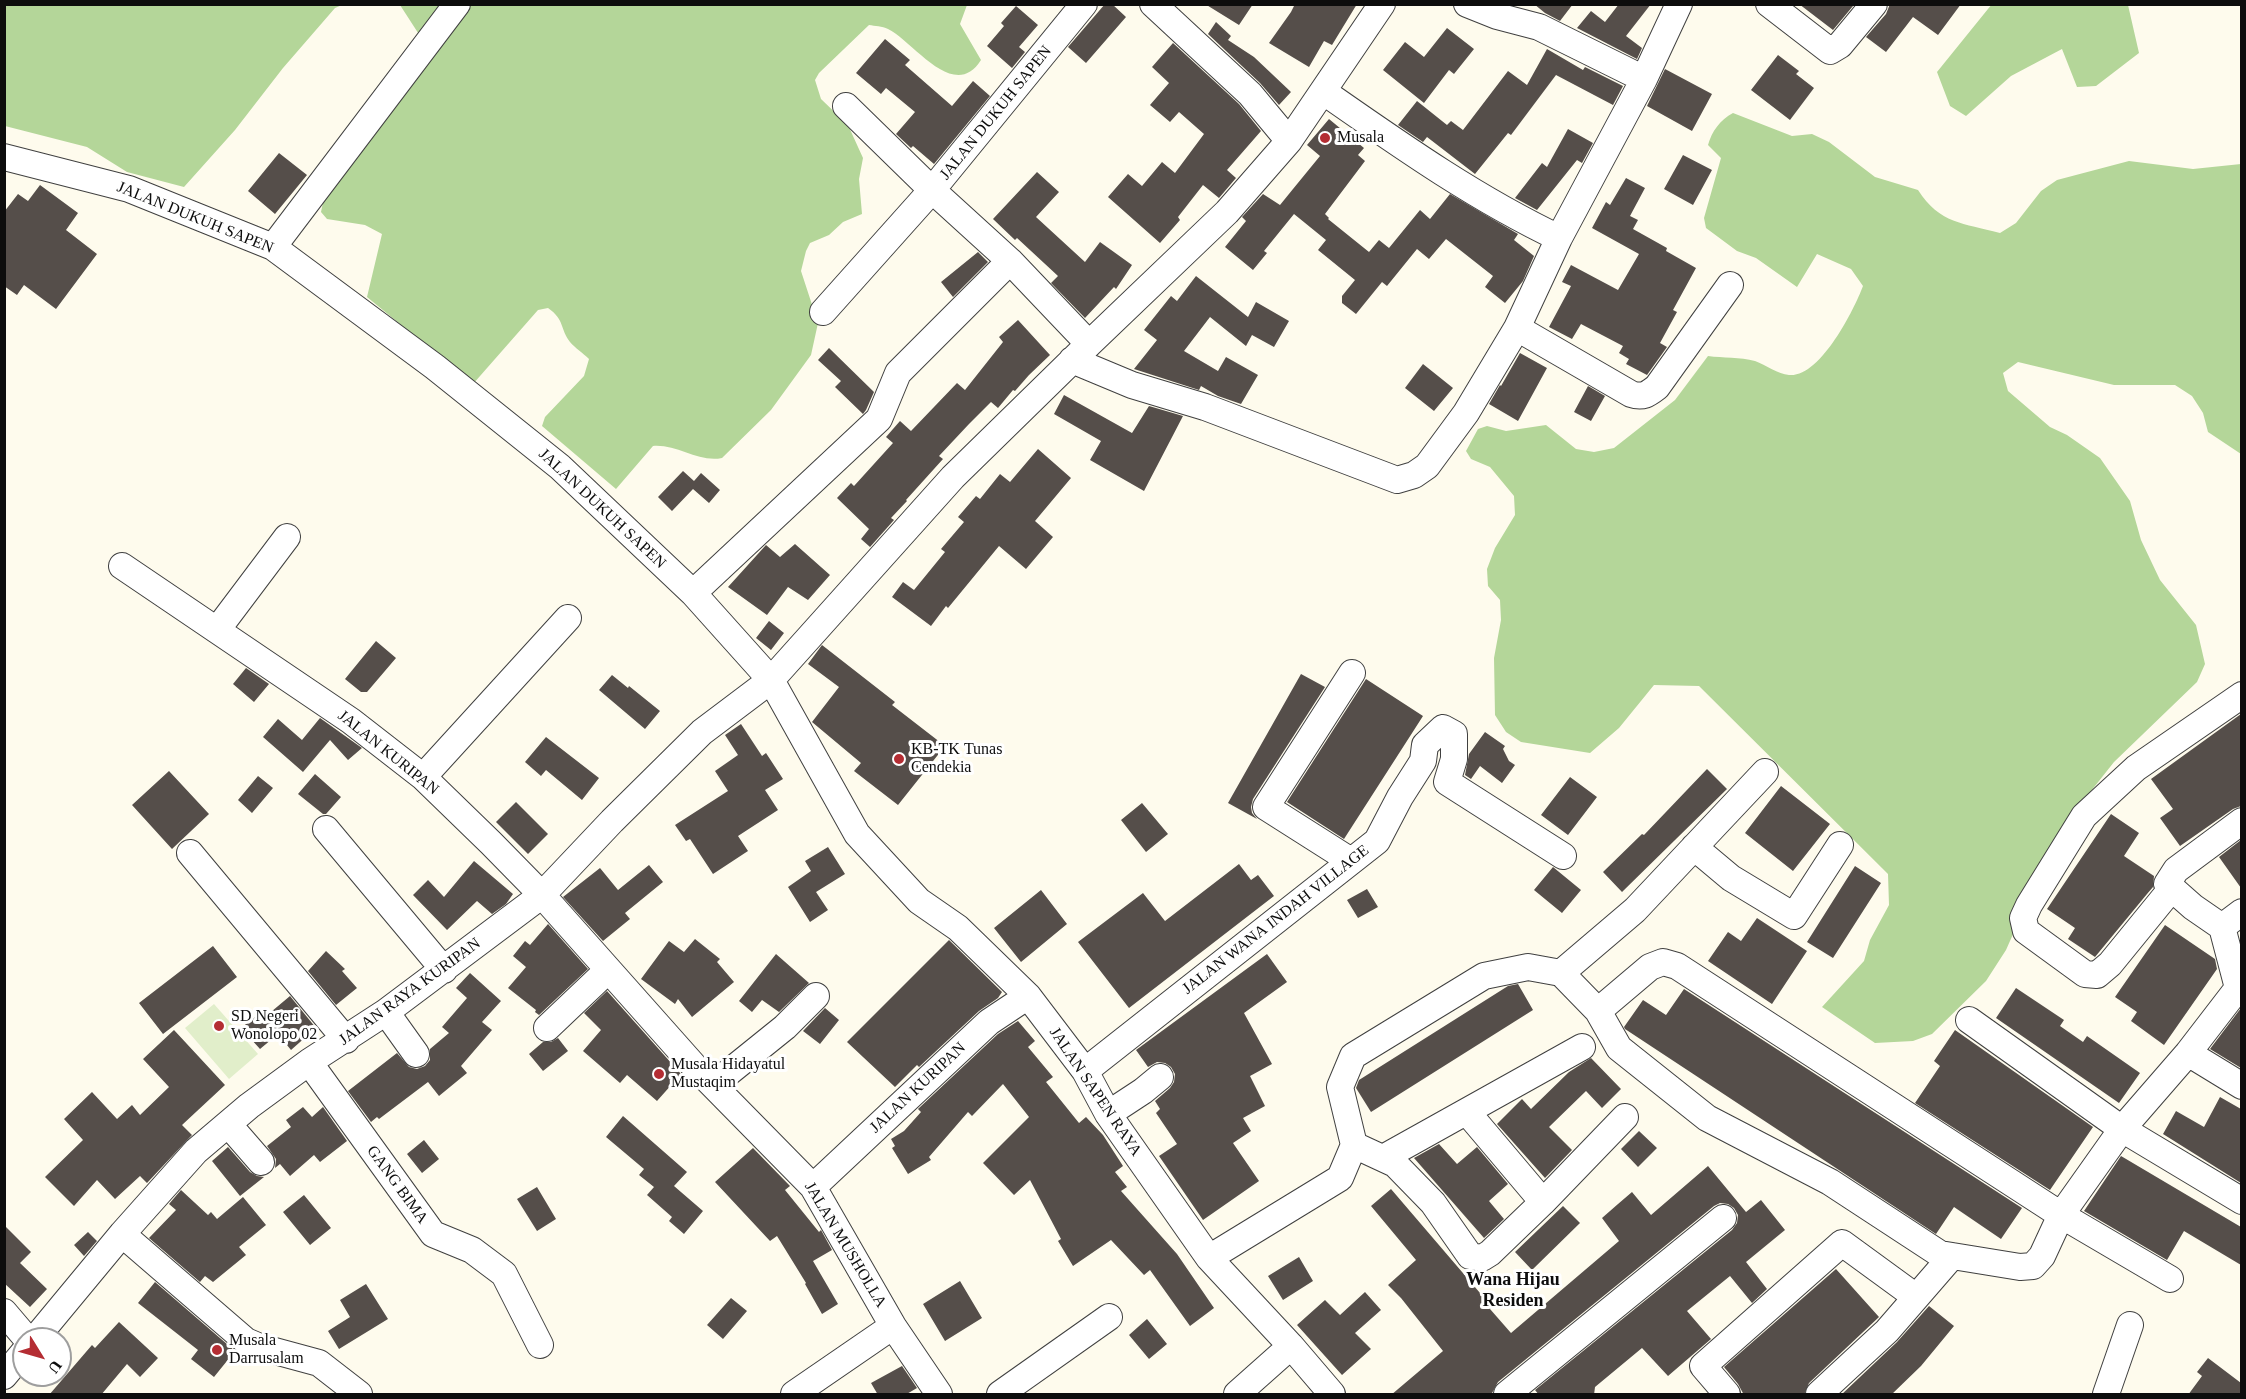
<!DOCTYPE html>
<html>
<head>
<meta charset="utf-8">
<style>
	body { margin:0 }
	#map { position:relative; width:2246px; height:1399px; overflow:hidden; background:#fefbed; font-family:"Times New Roman",serif }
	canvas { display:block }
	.frame { position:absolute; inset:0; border:6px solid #0d0d0d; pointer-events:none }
	.north { position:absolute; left:12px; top:1327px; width:60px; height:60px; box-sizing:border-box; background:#fff; border:2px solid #9e9e9e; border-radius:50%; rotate:127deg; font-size:16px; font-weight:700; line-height:24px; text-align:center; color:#0d0d0d }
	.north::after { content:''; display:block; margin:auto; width:21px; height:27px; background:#b42d33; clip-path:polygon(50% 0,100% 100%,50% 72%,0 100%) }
</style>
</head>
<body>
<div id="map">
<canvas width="2246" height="1399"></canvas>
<div class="frame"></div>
<div class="north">U</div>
</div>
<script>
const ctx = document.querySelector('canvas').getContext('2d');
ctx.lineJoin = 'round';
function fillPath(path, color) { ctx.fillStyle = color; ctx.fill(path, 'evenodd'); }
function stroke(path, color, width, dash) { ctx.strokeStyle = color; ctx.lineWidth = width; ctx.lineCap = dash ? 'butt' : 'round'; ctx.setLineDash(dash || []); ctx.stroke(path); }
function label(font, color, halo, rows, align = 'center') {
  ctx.font = font + ' "Times New Roman",serif'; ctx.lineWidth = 6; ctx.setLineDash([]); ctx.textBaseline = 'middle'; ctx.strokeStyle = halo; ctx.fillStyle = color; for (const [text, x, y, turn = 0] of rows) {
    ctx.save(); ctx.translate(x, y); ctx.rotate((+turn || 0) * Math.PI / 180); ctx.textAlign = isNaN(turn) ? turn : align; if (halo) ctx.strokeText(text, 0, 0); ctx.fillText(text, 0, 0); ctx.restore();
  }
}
const forest = new Path2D(`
	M1992 4 2128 5 2139 53 2096 86 2077 87 2062 49 2011 76 1966 116 1950 106 1937 72Z
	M4 5 5 4 342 5 335 8 283 68 235 130 184 187 127 172 87 147 5 126Z
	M400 5H967L960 24 981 60C954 103 913 41 888 29 882 26 875 26 869 25L819 73 815 80 821 99 848 125 863 158 859 179 862 214 843 222 829 235 810 243 806 251 801 271 818 323 811 355 771 410 722 458C699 463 677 444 653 446L616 489 542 426 545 417 584 376 589 359C583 353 575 348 570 342 560 329 565 320 548 308L538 310 473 384 367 297 382 234 365 225 327 219 321 212 325 193 433 56Z
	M1733 113 1792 136 1812 134 1829 142 1875 177 1918 190C1940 224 1963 223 2000 233L2016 223 2041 191 2057 180 2129 161 2193 169 2241 164V454L2208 432 2203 413 2192 396 2175 385H2114L2018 362 2003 373 2008 391 2050 427 2067 435 2100 458 2130 501 2141 540 2160 580 2196 625 2205 664 2197 682 2114 762 2076 810 2029 898 2006 950 1986 981 1932 1034 1913 1041 1875 1043 1822 1007 1864 961 1870 940 1889 905 1888 874 1699 686 1654 685 1619 728 1590 753 1521 742 1506 732 1495 715 1494 658 1501 620 1500 600 1488 586 1487 569 1495 548 1515 515 1514 496 1490 467 1471 459 1466 451 1478 429 1487 426 1506 431 1546 425 1576 449 1594 452 1614 448 1675 400 1708 356C1723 358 1740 357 1755 361 1766 365 1778 374 1789 375 1820 378 1854 310 1863 286L1851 269 1817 254 1797 287 1756 258 1737 251 1706 228 1704 218 1721 158 1708 145C1712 131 1720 120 1733 113Z`);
const pitch = new Path2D(`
	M214 1004 258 1054 229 1079 185 1028Z`);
const building = new Path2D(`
	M1105 4H1112L1126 17 1086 63 1068 47Z
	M1205 4H1253L1239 25Z
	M1295 4H1357L1332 45 1324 41 1309 67 1269 43 1291 12Z
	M1534 4H1573L1560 21 1545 13Z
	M1619 4H1651L1626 36 1642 48 1637 59 1577 28 1591 11 1605 22Z
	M1799 4H1850L1853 6 1833 30Z
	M1890 4H1961L1938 35 1913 17 1886 52 1866 37 1886 14Z
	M1016 6 1038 25 1019 47 1025 52 1012 68 987 46 1004 26 1001 23Z
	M1216 22 1231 36 1228 40 1254 57 1291 92 1279 105 1260 83 1208 34Z
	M1447 28 1474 49 1454 74 1449 70 1424 103 1383 70 1405 42 1424 57Z
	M885 39 910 60 905 65 952 106 973 81 990 96 934 164 913 146 911 148 896 134 915 112 886 88 881 94 856 73Z
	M1173 43 1239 104 1261 131 1227 170 1236 178 1219 198 1203 185 1178 217 1180 220 1160 243 1108 197 1128 174 1142 186 1162 162 1175 173 1204 134 1179 112 1170 122 1150 105 1169 83 1152 67Z
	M1547 49 1583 70 1585 67 1623 86 1613 105 1556 75 1511 135 1508 133 1475 174 1427 137 1423 142 1398 125 1417 101 1447 125 1451 121 1463 130 1508 71 1527 85Z
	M1778 55 1799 71 1796 74 1814 88 1790 120 1751 90Z
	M1665 69 1712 94 1692 131 1647 106Z
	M1329 119 1364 148 1358 155 1365 161 1325 214 1329 218 1328 219 1369 252 1379 240 1389 248 1420 210 1430 219 1450 194 1518 234 1514 240 1534 256 1523 281 1505 303 1485 287 1493 276 1446 239 1429 259 1417 249 1387 286 1382 282 1356 314 1342 303V296L1355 280 1318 250 1326 240 1294 214 1264 251 1267 253 1253 270 1225 247 1246 221 1242 217 1263 194 1280 205 1293 189 1320 156 1307 145Z
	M1568 129 1593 143 1582 163 1577 160 1537 210 1515 198 1542 163 1547 167Z
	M279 153 307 175 275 214 248 191Z
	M1683 155 1712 170 1693 205 1664 189Z
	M1037 172 1059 192 1036 217 1085 262 1100 242 1132 265 1116 289 1114 287 1085 318 1051 283 1058 276 1017 238 1015 240 993 219Z
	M1626 178 1645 188 1630 216 1638 220 1633 229 1667 248 1666 251 1696 268 1673 310 1677 312 1660 343 1667 347 1647 375 1626 364 1629 359 1619 353 1623 346 1581 324 1572 339 1549 327 1571 286 1562 282 1571 265 1618 290 1639 254 1592 228 1606 202 1610 205Z
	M40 185 78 213 66 230 97 254 56 309 24 285 17 295 4 286V212L18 194 28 201Z
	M978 252 988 262 953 297 941 282Z
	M1196 276 1248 317 1256 302 1289 321 1274 347 1252 335 1246 346 1210 317 1184 351 1218 371 1226 357 1258 375 1241 404 1218 396 1201 386 1199 390 1134 369 1157 340 1144 330 1171 296 1177 301Z
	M1018 320 1050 355 1029 375 1015 391 1013 390 998 408 991 402 969 424 939 456 943 459 906 500 907 501 891 518 894 520 870 547 861 539 869 529 837 498 851 483 854 486 893 443 886 437 900 421 911 431 957 383 965 390 1003 342 999 337Z
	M829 348 874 392 866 410 863 414 835 387 841 381 818 360Z
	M1520 353 1547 368 1518 421 1489 404 1500 385 1501 386Z
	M1423 364 1453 388 1434 411 1405 388Z
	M1588 386 1605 396 1591 421 1574 412Z
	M1064 395 1132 433 1149 406 1183 416 1144 491 1090 460 1101 441 1054 414Z
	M1038 449 1071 478 1035 521 1053 537 1026 569 999 546 948 608 946 606 931 626 892 597 903 582 914 590 945 552 941 549 964 522 958 517 976 496 980 499 1000 474 1010 482Z
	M683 471 694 481 701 473 720 490 709 503 693 489 672 511 658 497Z
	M795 544 830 575 808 600 788 587 767 615 728 587 766 545 780 557Z
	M769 621 784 633 771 650 756 638Z
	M376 641 396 658 367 692H361L345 679Z
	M822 645 895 702 892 705 945 746 898 805 854 771 861 763 812 722 839 687 808 664Z
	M246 668 269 684 254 702 233 684Z
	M1301 674 1325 687 1253 799 1251 807 1252 813 1257 819 1228 803Z
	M612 675 628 688 629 686 660 711 645 729 599 690Z
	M1366 679 1423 716 1344 839 1287 802Z
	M2241 714V806L2233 809 2180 846 2160 818 2173 809 2151 779Z
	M320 718 362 748 348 760 330 740 303 772 263 737 278 719 302 740Z
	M741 724 762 756 766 753 783 779 765 790 778 810 738 836 748 851 713 874 690 839 686 841 675 825 728 791 715 771 738 755 725 735Z
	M1485 732 1505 746 1503 749 1509 761 1515 765 1502 783 1480 766 1471 779 1465 775 1469 754Z
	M546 737 599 778 582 800 546 770 541 776 525 762Z
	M1707 769 1727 789 1622 892 1603 872 1642 834 1644 835Z
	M169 771 209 814 172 849 132 805Z
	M315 774 341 797 326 814H323L298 794Z
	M258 776 273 788 252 813 238 800Z
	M1570 777 1597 797 1568 835 1541 815Z
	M1781 786 1830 824 1793 871 1745 833Z
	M516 802 548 834 528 854 496 822Z
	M1142 803 1168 834 1146 852 1121 820Z
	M2111 814 2139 833 2124 856 2154 876 2153 887 2147 894 2095 957 2068 939 2075 928 2047 909Z
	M2241 840V888L2219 857Z
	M828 847 845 874 816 892 828 910 810 922 788 887 811 871 805 861Z
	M474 861 513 894 506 904 492 914 477 901 447 930 413 895 428 880 444 897Z
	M1239 864 1251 880 1258 875 1274 896 1129 1008 1078 942 1143 893 1165 921Z
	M649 865 663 882 625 913 630 919 603 941 563 897 600 868 618 890Z
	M1855 866 1881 883 1833 958 1807 942Z
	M1553 867 1581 890 1562 913 1534 890Z
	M1367 889 1378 907 1358 918 1347 900Z
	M1041 890 1067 924 1021 962 994 928Z
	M1757 918 1807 951 1772 1004 1708 961 1728 932 1741 941Z
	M548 924 588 969 539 1015 535 1012 536 1010 508 988 526 967 513 956 525 941 530 945Z
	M2165 925 2215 959 2217 969 2164 1045 2131 1021 2137 1012 2115 997Z
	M695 939 720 959 717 962 734 982 692 1017 678 999 675 1004 641 979 669 941 684 952Z
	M949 940 1002 992 998 998 979 1011 919 1067 917 1065 895 1087 847 1042Z
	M213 946 237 977 163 1034 139 1003Z
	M326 951 345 969 342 971 357 988 336 1005 308 971Z
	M776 954 809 983 779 1012 762 1000 752 1012 739 1001Z
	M1267 954 1287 982 1244 1013 1272 1064 1250 1076 1265 1106 1243 1118 1251 1131 1233 1143 1259 1181 1203 1220 1159 1156 1177 1144 1156 1113 1160 1109 1155 1101 1170 1088 1174 1082 1175 1074 1171 1067 1165 1063 1157 1062 1148 1067 1136 1050Z
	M470 973 501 1001 482 1022 492 1030 461 1066 467 1073 439 1096 428 1082 379 1119 377 1117 371 1122 348 1091 397 1053 409 1067 417 1069 425 1066 430 1060V1049L449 1033 442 1027 467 998 456 988Z
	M1518 984 1533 1010 1371 1112 1356 1088 1359 1080 1508 986Z
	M2016 988 2064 1020 2060 1026 2083 1042 2087 1036 2140 1073 2119 1103 1996 1018Z
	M1684 989 2022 1208 2001 1239 1954 1207 1936 1234 1625 1029 1624 1027 1643 1000 1666 1015Z
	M607 991 681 1074 657 1101 627 1075 620 1083 583 1051 601 1030 584 1013Z
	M290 996 316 1028 291 1050 278 1034 260 1049 241 1028 255 1017 259 1022Z
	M825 1008 839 1020 820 1044 803 1031Z
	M2241 1008V1068L2210 1049Z
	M1018 1021 1035 1041 1028 1047 1053 1077 1046 1082 1079 1123 1086 1117 1103 1135 1123 1166 1115 1172 1127 1187 1121 1191 1177 1254 1214 1308 1190 1326 1150 1270 1144 1275 1111 1240 1073 1266 1058 1241 1061 1239 1030 1180 1014 1195 983 1163 1029 1117 1003 1084 972 1116 968 1112 929 1157 931 1160 908 1174 892 1148 895 1146 891 1139 904 1131 921 1112 918 1109 919 1108 998 1034Z
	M174 1030 225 1085 182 1125 192 1135 147 1183 140 1176 115 1199 97 1180 74 1206 45 1177 83 1140 64 1119 92 1092 117 1119 132 1105 140 1115 169 1087 143 1059Z
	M1955 1030 2093 1127 2050 1190 1915 1103 1940 1066 1934 1061Z
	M558 1038 568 1051 543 1071 529 1054 543 1042H551Z
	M1591 1058 1621 1089 1602 1108 1586 1091 1549 1127 1572 1150 1545 1178 1497 1124 1522 1099 1531 1109 1569 1072Z
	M2220 1097 2241 1109V1183L2163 1134 2176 1111 2204 1127Z
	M303 1107 312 1117 323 1107 347 1141 320 1162 314 1155 290 1176 280 1164 275 1168 276 1159 267 1146 291 1127 286 1120Z
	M623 1116 687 1172 674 1186 703 1211 684 1234 669 1221 672 1217 647 1195 654 1187 639 1175 644 1169 606 1137Z
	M1639 1131 1657 1148 1638 1167 1621 1149Z
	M424 1140 439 1159 422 1173 407 1154Z
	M1439 1144 1457 1164 1477 1147 1508 1184 1489 1201 1504 1219 1484 1238 1414 1158Z
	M228 1147 250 1172 257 1176 264 1177 240 1196 212 1161Z
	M753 1148 790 1186 785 1190 819 1232 821 1230 832 1250 813 1261 838 1304 822 1314 805 1284 806 1283 777 1236 770 1241 715 1182Z
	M2121 1156 2241 1227V1265L2184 1231 2167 1260 2084 1211Z
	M1708 1166 1746 1212 1761 1200 1785 1230 1746 1262 1767 1289 1752 1303 1730 1276 1687 1311 1711 1339 1668 1376 1642 1348 1595 1387 1594 1395H1539L1535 1390 1732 1230 1737 1223 1738 1215 1734 1208 1728 1204 1720 1203 1714 1206 1498 1382 1491 1395H1391L1443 1351 1401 1298 1388 1285 1416 1260 1371 1206 1391 1189 1492 1307 1490 1309 1511 1333 1619 1241 1602 1218 1618 1204 1632 1192 1651 1215Z
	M537 1187 556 1219 537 1231 517 1199Z
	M181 1190 208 1215 211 1212 217 1219 243 1197 266 1225 239 1247 246 1255 213 1282 205 1276 200 1282 149 1238 176 1210 169 1204Z
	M304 1195 331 1228 310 1245 283 1212Z
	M1563 1206 1580 1223 1532 1270 1515 1252Z
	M4 1225 31 1252 20 1263 47 1289 30 1307 4 1283Z
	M88 1232 97 1241 84 1256 74 1245Z
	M1299 1257 1313 1281 1283 1300 1268 1276Z
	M1836 1269 1879 1317 1809 1383 1804 1395H1744L1738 1384 1724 1367Z
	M960 1281 982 1318 945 1341 923 1304Z
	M155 1282 235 1351 214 1377 191 1359 198 1350 138 1303Z
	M366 1284 388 1319 339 1349 328 1331 350 1317 340 1300Z
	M1365 1292 1381 1310 1355 1333 1371 1349 1342 1375 1297 1325 1325 1300 1340 1315Z
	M731 1298 747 1311 723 1339 707 1325Z
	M1929 1306 1954 1326 1921 1366 1891 1395H1841L1897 1342Z
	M1147 1319 1167 1344 1149 1359 1129 1335Z
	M119 1322 158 1358 140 1377 127 1364 101 1395H49L92 1345 95 1348Z
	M2208 1358 2241 1383V1395H2188L2202 1376 2197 1372Z
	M902 1366 917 1388 905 1395H878L871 1383Z`);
const minor = new Path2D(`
	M1084 4 932 190 1010 261 1089 344
	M1153 4 1250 94 1289 141
	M1467 4 1497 16 1539 27 1644 79
	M1769 4 1830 51 1840 45 1874 4
	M1324 92C1400 145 1475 198 1559 238
	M4 157 129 189 273 247 435 367 560 467 693 593 771 680 857 834 919 901 958 928 1028 996 1085 1071 1108 1114 1209 1258 1291 1346 1332 1394
	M273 247 457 4
	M823 312 932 190 846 106
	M1517 328 1631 394C1643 398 1648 394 1657 387L1730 285
	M1072 360 1132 385 1205 407 1397 480 1414 475 1427 466 1466 413 1517 328 1559 238 1644 79 1679 4
	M122 566 351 721 423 777 491 843 542 895 694 1066 813 1187 893 1326 939 1394
	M693 593 879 419 898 373 1010 261
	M217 630 287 537
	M423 777 568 618
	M326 829 444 970
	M1694 847 1731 878 1794 916 1840 845
	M190 853 346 1040
	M1351 861 1266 807 1352 673
	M2172 888 2110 964 2097 975 2085 974 2026 931 2023 918 2029 905 2084 816 2136 768 2242 695
	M2222 927 2193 907 2167 884 2176 870 2242 821
	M1561 973 1635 910 1765 772
	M2238 988 2222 927 2242 912
	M1598 1011 1650 967 1663 962 1677 966 2061 1215 2170 1279
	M386 1012 416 1054
	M1969 1020 2122 1129 2242 1201
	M547 1028 607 971
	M2188 1053 2242 1086
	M309 1062 433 1234 472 1250 504 1274 540 1345
	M1085 1071 1377 841 1400 797 1423 761 1425 745 1443 728 1454 734V759L1447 782 1563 856
	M713 1085 785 1027 816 996
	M1467 1112 1543 1202
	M1108 1114 1143 1091 1160 1077
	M228 1124 261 1162
	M1354 1145 1395 1164 1433 1203 1470 1256 1482 1258 1490 1253 1543 1202 1625 1117
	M1383 1158 1582 1047
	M813 1187 989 1022 1028 996
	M122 1234 246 1341 260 1347 319 1363 359 1394
	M1209 1258 1340 1178 1354 1145 1340 1087 1353 1056 1484 976 1528 967 1561 973 1598 1011 1619 1048 1707 1118 1830 1182 1940 1254 2020 1267 2033 1266 2042 1256 2061 1215 2122 1129 2188 1053 2238 988 2242 987
	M4 1312 27 1339
	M35 1339 122 1234 196 1151 249 1106 309 1062 386 1012 542 895 612 821 702 732 771 680 953 477 1089 344 1227 212 1289 141 1382 4
	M4 1376 24 1352
	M794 1394 893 1326
	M1000 1394 1109 1317
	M1237 1394 1291 1346
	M1507 1394 1723 1218
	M1727 1394 1703 1366 1842 1243 1916 1297
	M1819 1394 1887 1331 1952 1256
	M2106 1394 2130 1325`);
const markers = [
	[1325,138,6,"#b42d33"],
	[899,759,6,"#b42d33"],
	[219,1026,6,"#b42d33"],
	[659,1074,6,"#b42d33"],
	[217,1350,6,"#b42d33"]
];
const streetNames = [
	["JALAN DUKUH SAPEN",996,113,-51],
	["JALAN DUKUH SAPEN",195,218,22],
	["JALAN DUKUH SAPEN",602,509,43],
	["JALAN KURIPAN",388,753,39],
	["JALAN WANA INDAH VILLAGE",1276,920,-38],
	["JALAN RAYA KURIPAN",410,992,-36],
	["JALAN KURIPAN",918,1088,-43],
	["JALAN SAPEN RAYA",1095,1092,56],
	["GANG BIMA",397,1185,54],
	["JALAN MUSHOLLA",845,1245,59]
];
const poiNames = [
	["Musala",1337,138],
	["KB-TK Tunas",911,750],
	["Cendekia",911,768],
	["SD Negeri",231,1017],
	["Wonolopo 02",231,1035],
	["Musala Hidayatul",671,1065],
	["Mustaqim",671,1083],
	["Musala",229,1341],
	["Darrusalam",229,1359]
];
const neighbourhoodNames = [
	["Wana Hijau",1513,1280],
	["Residen",1513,1301]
];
fillPath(forest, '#b4d699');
fillPath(pitch, '#e1eeca');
fillPath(building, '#554e4a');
stroke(minor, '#404040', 28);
stroke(minor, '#fff', 26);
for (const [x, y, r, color] of markers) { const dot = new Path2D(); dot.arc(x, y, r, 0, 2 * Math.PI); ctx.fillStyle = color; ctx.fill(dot); stroke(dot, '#fff', 2); }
label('16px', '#0d0d0d', '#fff', streetNames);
label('16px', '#0d0d0d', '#fff', poiNames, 'left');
label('bold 18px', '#0d0d0d', '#fff', neighbourhoodNames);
</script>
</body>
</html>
